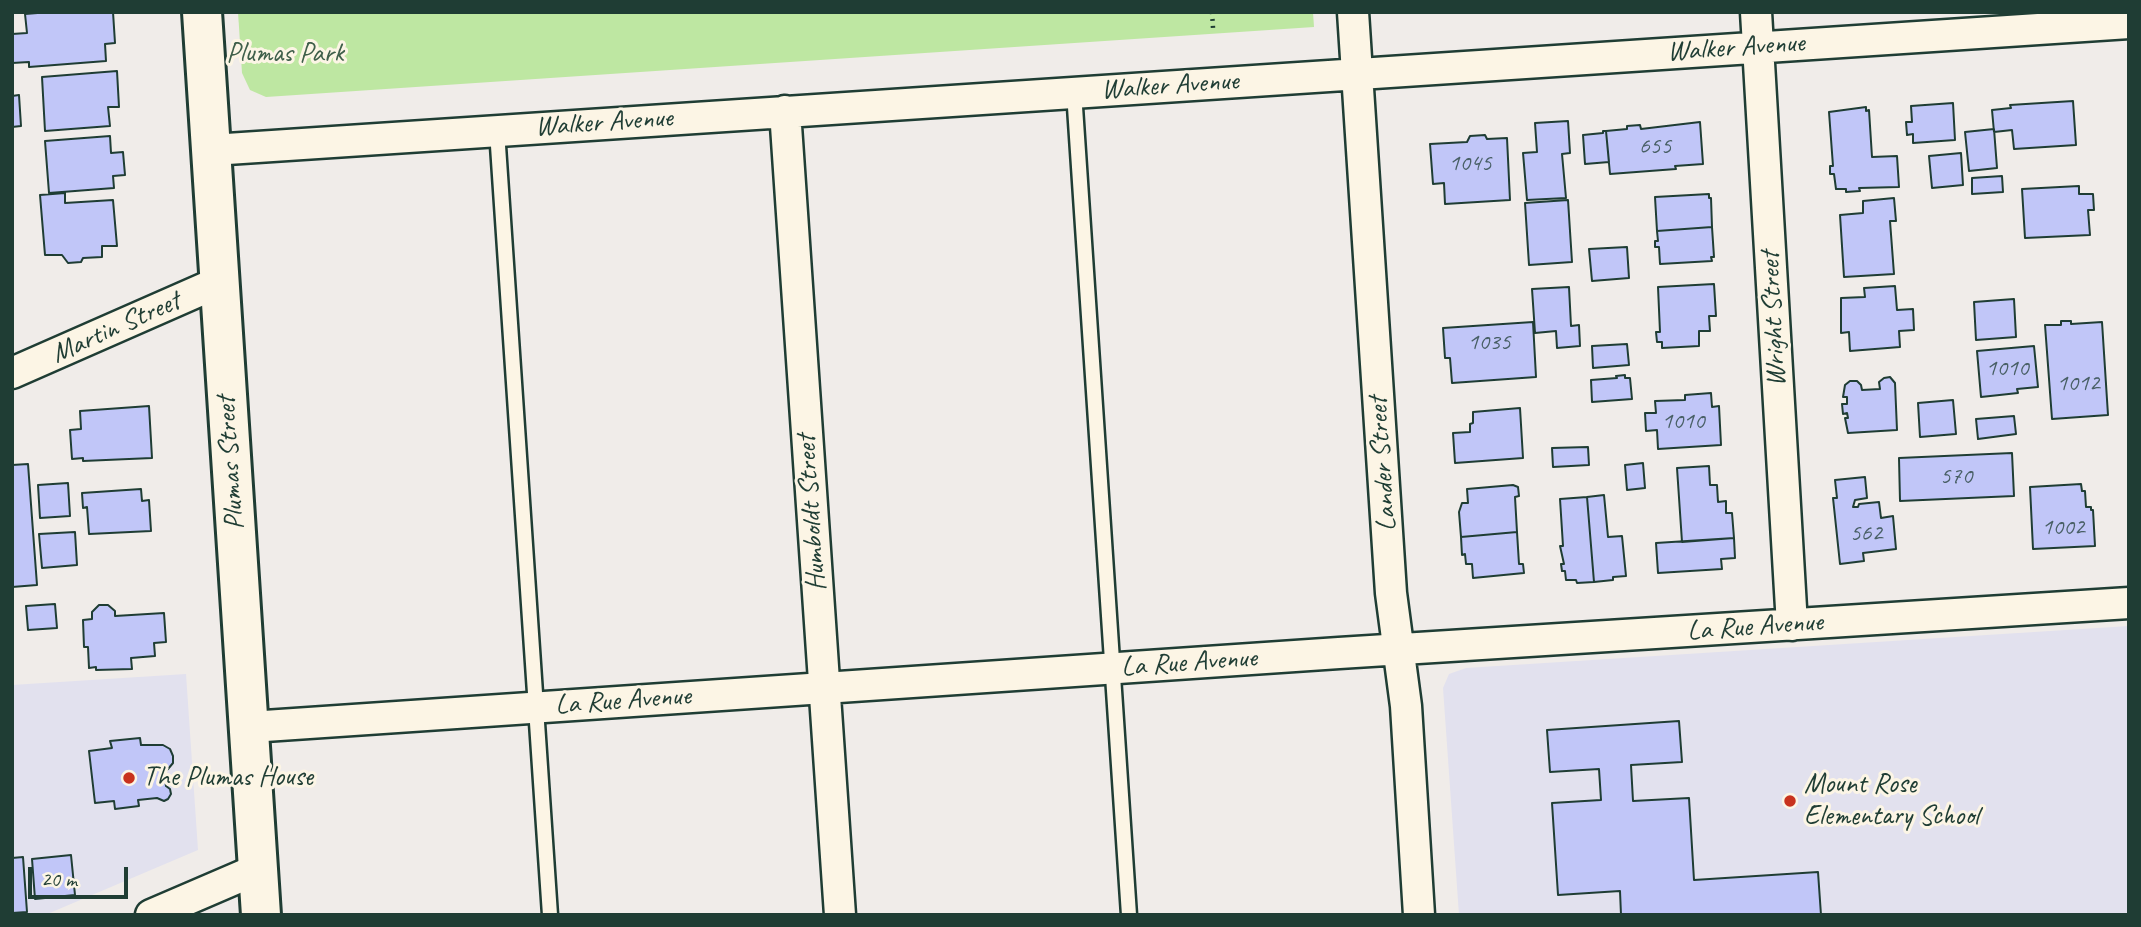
<!DOCTYPE html>
<html>
<head>
<meta charset="utf-8">
<style>
	body { margin:0 }
	#map { position:relative; width:2141px; height:927px; overflow:hidden; background:#f0ece9; font-family:Caveat,sans-serif }
	canvas { display:block }
	.frame { position:absolute; inset:0; border:14px solid #1f3d34; pointer-events:none }
	.scale { position:absolute; left:28px; top:867px; width:100px; height:32px; box-sizing:border-box; border:4px solid #1f3d34; border-top:0; padding-left:9px; font-size:21px; line-height:24px; white-space:nowrap; color:#1f3d34; -webkit-text-stroke:5px #fcf5e5; paint-order:stroke }
</style>
</head>
<body>
<div id="map">
<canvas width="2141" height="927"></canvas>
<div class="frame"></div>
<div class="scale">20 m</div>
</div>
<script>
const ctx = document.querySelector('canvas').getContext('2d');
ctx.lineJoin = 'round';
function fillPath(path, color) { ctx.fillStyle = color; ctx.fill(path, 'evenodd'); }
function stroke(path, color, width, dash) { ctx.strokeStyle = color; ctx.lineWidth = width; ctx.lineCap = dash ? 'butt' : 'round'; ctx.setLineDash(dash || []); ctx.stroke(path); }
function label(font, color, halo, rows, align = 'center') {
  ctx.font = font + ' Caveat,sans-serif'; ctx.lineWidth = 6; ctx.setLineDash([]); ctx.textBaseline = 'middle'; ctx.strokeStyle = halo; ctx.fillStyle = color; for (const [text, x, y, turn = 0] of rows) {
    ctx.save(); ctx.translate(x, y); ctx.rotate((+turn || 0) * Math.PI / 180); ctx.textAlign = isNaN(turn) ? turn : align; if (halo) ctx.strokeText(text, 0, 0); ctx.fillText(text, 0, 0); ctx.restore();
  }
}
const built = new Path2D(`
	M2129 626V915H1459L1443 688 1449 674 1466 668Z
	M186 674 198 850 45 915H12V685Z`);
const green = new Path2D(`
	M238 12H1313L1314 27 266 97 250 90 242 73Z`);
const building = new Path2D(`
	M50 12H113L115 43 105 44 106 61 29 67V62L12 63V34L27 33 25 14Z
	M117 71 119 107H108L110 126 45 131 42 77Z
	M19 95 21 126 12 127V96Z
	M2073 101 2076 145 2014 149 2012 130 1994 132 1992 110 2011 108 2010 105Z
	M1953 103 1955 140 1913 143V134L1907 135 1906 122H1912L1911 106Z
	M1866 107V111L1869 110 1872 157 1897 156 1899 187 1859 188 1860 191 1846 192V189H1836L1834 174H1830V166H1833L1829 112Z
	M1568 121 1570 153 1562 154 1566 198 1527 200 1523 153 1537 152 1535 123Z
	M1700 122 1703 164 1675 166 1676 169 1610 174 1606 131 1627 129V126L1640 125 1641 129Z
	M1994 129 1997 168 1969 171 1965 132Z
	M1603 131H1606L1609 162 1585 164 1583 135 1603 133Z
	M1485 135 1487 139 1507 138 1510 200 1445 204 1444 183 1433 184 1430 144 1467 142 1470 136Z
	M110 136 111 153 123 152 125 175 113 176 114 188 49 193 45 141Z
	M1961 153 1963 185 1932 188 1929 156Z
	M2002 176 2003 192 1972 194V178Z
	M2079 186V194H2093L2094 210H2088L2090 235 2025 238 2022 189Z
	M65 193V203L113 200 117 246H102V257L83 258 81 262 68 263 62 255H45L40 195Z
	M1709 194V198H1711L1712 227 1657 231 1655 197Z
	M1894 198 1896 221H1890L1894 274 1844 277 1840 215 1863 213V201Z
	M1568 200 1572 262 1529 265 1525 203Z
	M1712 227 1714 257H1711L1712 261 1660 264 1659 247H1655V241H1658L1657 231Z
	M1627 247 1629 278 1592 281 1589 249Z
	M1714 284 1716 316H1709L1710 331H1699V346L1662 348V342H1657L1656 332H1660L1658 287Z
	M1895 286 1897 310 1913 309 1914 330 1899 331 1900 347 1850 351 1849 332 1841 333V298L1865 297 1864 288Z
	M1569 287 1571 326 1579 325 1580 346 1557 348 1556 331 1535 333 1532 289Z
	M2014 299 2016 337 1976 340 1974 302Z
	M2061 321H2071V324L2102 322 2108 415 2052 419 2045 325H2061Z
	M1533 322 1536 377 1452 383 1450 358H1445L1443 328Z
	M1627 344 1629 365 1593 368 1592 346Z
	M2034 346 2038 387 2017 389 2018 393 1981 397 1977 351Z
	M1625 375V378H1630L1632 399 1592 402 1591 380 1617 378 1616 376Z
	M1890 377 1895 383 1897 430 1848 433 1845 418H1848L1847 413 1843 414 1842 404H1847V397H1843L1845 385 1850 381H1857L1861 385 1862 390 1880 389 1879 382 1884 378Z
	M1711 393 1712 407 1719 406 1721 445 1658 449 1657 430 1646 431 1645 413H1656L1655 401 1685 400V395Z
	M1953 400 1956 434 1920 437 1918 403Z
	M149 406 152 458 83 461V458L72 459 70 430 81 429 80 411Z
	M1520 408 1523 458 1455 463 1453 433 1470 432V424L1473 423V412Z
	M2014 416 2016 434 1978 439 1976 419Z
	M1588 447 1589 465 1553 467 1552 448Z
	M2012 453 2014 496 1900 501 1899 458Z
	M1643 463 1645 488 1627 490 1625 465Z
	M28 464 37 585 12 587V465Z
	M1709 466 1710 485H1717L1718 502 1726 501V513H1732L1734 538 1682 542 1677 468Z
	M1865 477 1867 498 1855 500 1853 507H1858L1859 504 1879 502 1881 518 1893 516 1896 549 1863 553 1864 561 1840 564 1833 498H1837L1835 480Z
	M68 483 70 516 40 518 38 485Z
	M2081 484 2082 491H2085L2086 507H2091V510H2093L2095 546 2033 549 2030 487Z
	M1513 485 1518 487 1519 496 1515 497 1517 532 1461 537 1459 512 1462 503H1468L1467 489Z
	M141 489 142 501 149 500 151 531 89 534 87 507 83 508 82 493Z
	M1604 495 1608 537 1622 536 1626 576 1613 577V580L1594 582 1587 497Z
	M1587 497 1594 582 1577 583 1576 580H1566L1565 571H1562L1561 564H1564L1560 546H1563L1560 499Z
	M75 532 77 565 42 568 39 534Z
	M1517 532 1519 564H1523L1524 573 1473 578 1472 564H1466L1465 554 1462 555 1461 537Z
	M1734 538 1735 558 1721 559 1722 569 1658 573 1656 543Z
	M55 604 57 628 28 630 26 606Z
	M99 605H108L115 611V616L164 613 166 642 154 643 155 656 131 658 132 669 96 670V667L89 668 88 647H84L83 620 92 619V612Z
	M1679 721 1682 762 1631 765 1633 801 1689 798 1694 880 1818 872 1821 915H1621L1620 891 1558 895 1552 803 1601 800 1599 769 1550 772 1547 730Z
	M140 738 141 745H163L170 749 173 756V763L168 769 164 771 166 786 170 789 171 794 168 799 164 801 157 798 138 800 139 806 115 809 114 801 95 803 89 751 112 748 110 741Z
	M71 855 75 895 35 899 32 859Z
	M23 857 27 912 12 913V858Z`);
const path = new Path2D(`
	M1212 12 1213 28`);
const lane = new Path2D(`
	M1074 92 1129 915
	M497 131 550 915`);
const street = new Path2D(`
	M1353 12 1391 593 1406 706 1419 915
	M1756 12 1792 625
	M785 111 840 915
	M212 150 2129 23
	M12 373 219 282
	M250 727 1339 653 2129 603
	M151 915 258 869`);
const secondary = new Path2D(`
	M202 12 261 915`);
const markers = [
	[129,778,7,"#c8321e"],
	[1790,801,7,"#c8321e"]
];
const numberNames = [
	["655",1655,147],
	["1045",1470,164],
	["1035",1489,343],
	["1010",2007,369],
	["1012",2078,384],
	["1010",1683,422],
	["570",1956,477],
	["1002",2063,528],
	["562",1866,534]
];
const streetNames = [
	["Walker Avenue",1736,48,-4],
	["Walker Avenue",1170,86,-4],
	["Walker Avenue",604,123,-4],
	["Wright Street",1774,319,-93],
	["Martin Street",116,328,-24],
	["Plumas Street",231,463,-94],
	["Lander Street",1383,464,-94],
	["Humboldt Street",812,513,-94],
	["La Rue Avenue",1755,627,-4],
	["La Rue Avenue",1189,663,-4],
	["La Rue Avenue",623,701,-4]
];
const parkNames = [
	["Plumas Park",285,54]
];
const poiNames = [
	["The Plumas House",143,778],
	["Mount Rose",1804,785],
	["Elementary School",1804,817]
];
fillPath(built, '#e2e1ee');
fillPath(green, '#bee7a2');
fillPath(building, '#c1c6f8');
stroke(building, '#1f3d34', 2);
stroke(lane, '#1f3d34', 19);
stroke(street, '#1f3d34', 35);
stroke(secondary, '#1f3d34', 44);
stroke(path, '#1f3d34', 4.5, [2, 5]);
stroke(lane, '#fcf5e5', 14);
stroke(street, '#fcf5e5', 30);
stroke(secondary, '#fcf5e5', 38);
for (const [x, y, r, color] of markers) { const dot = new Path2D(); dot.arc(x, y, r, 0, 2 * Math.PI); ctx.fillStyle = color; ctx.fill(dot); stroke(dot, '#fcf5e5', 2.5); }
label('24px', '#485f65', null, numberNames);
label('28px', '#1f3d34', '#fcf5e5', streetNames);
label('28px', '#3f5f4a', '#fcf5e5', parkNames);
label('28px', '#1f3d34', '#fcf5e5', poiNames, 'left');
</script>
</body>
</html>
